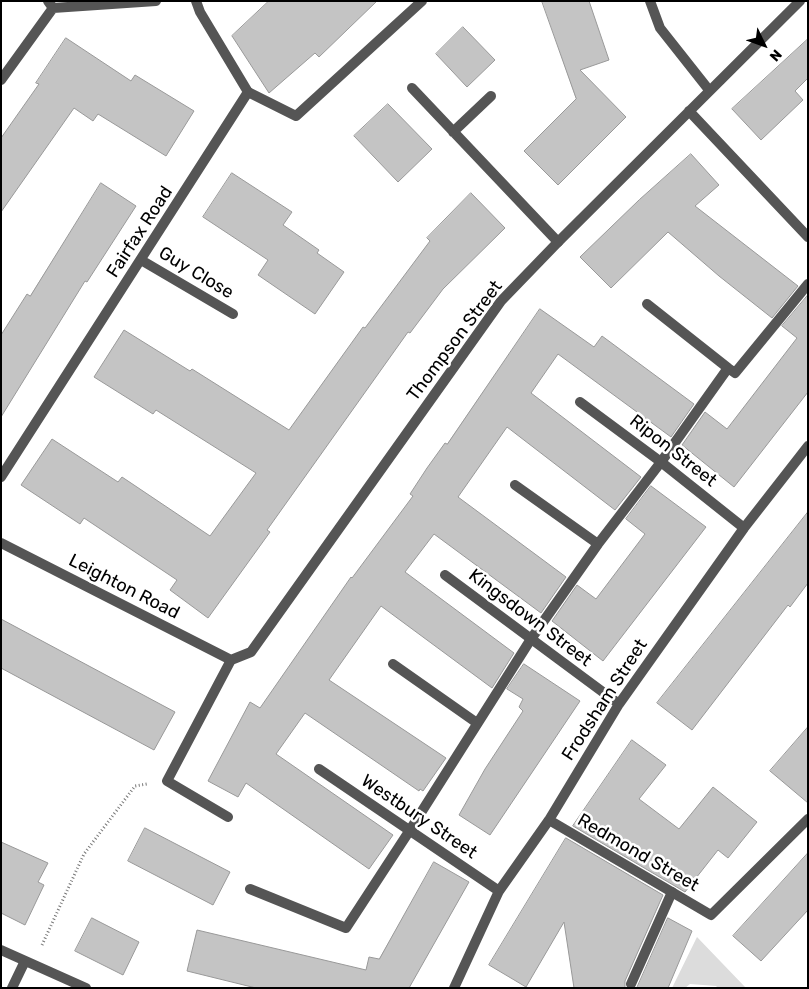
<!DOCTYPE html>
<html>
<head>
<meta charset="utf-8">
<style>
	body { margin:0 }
	#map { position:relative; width:809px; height:989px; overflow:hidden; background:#fff; font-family:Rubik,sans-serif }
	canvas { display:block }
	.frame { position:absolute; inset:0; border:2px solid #000; pointer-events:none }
	.north { position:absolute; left:739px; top:20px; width:50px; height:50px; -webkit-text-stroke:4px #fff; paint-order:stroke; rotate:132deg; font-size:14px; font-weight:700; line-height:20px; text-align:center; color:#000 }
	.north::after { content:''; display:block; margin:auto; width:18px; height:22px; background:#000; clip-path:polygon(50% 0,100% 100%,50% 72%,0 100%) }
</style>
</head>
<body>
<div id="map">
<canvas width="809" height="989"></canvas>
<div class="frame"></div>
<div class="north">N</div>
</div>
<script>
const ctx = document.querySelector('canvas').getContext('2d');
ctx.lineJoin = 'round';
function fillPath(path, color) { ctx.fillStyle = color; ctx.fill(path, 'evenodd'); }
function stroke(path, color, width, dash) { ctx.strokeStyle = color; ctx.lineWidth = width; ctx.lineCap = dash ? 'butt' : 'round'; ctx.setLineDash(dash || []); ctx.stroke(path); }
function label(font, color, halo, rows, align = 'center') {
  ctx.font = font + ' Rubik,sans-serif'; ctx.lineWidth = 5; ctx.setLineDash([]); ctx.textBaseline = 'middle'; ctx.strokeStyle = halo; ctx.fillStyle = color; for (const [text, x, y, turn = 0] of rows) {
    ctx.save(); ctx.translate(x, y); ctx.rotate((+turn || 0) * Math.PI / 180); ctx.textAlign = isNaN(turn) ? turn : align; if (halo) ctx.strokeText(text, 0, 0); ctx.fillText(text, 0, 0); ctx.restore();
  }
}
const green = new Path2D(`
	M697 937 746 988H718L716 986 690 984 685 988H672Z`);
const building = new Path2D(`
	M269 1H377L319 57 315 53 269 93 232 36Z
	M542 1H589L609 60 580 70 626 117 558 185 524 151 576 99Z
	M463 27 495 60 467 87 436 54Z
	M66 38 131 81 135 75 194 111 166 156 98 114 93 121 74 108 1 212V138L39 84 36 83Z
	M808 39V78L795 91 803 100 761 140 732 109Z
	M388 104 432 149 398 182 354 136Z
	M691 154 719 185 695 206 798 286 772 318 719 276 668 232 611 288 580 257 639 200Z
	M232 173 292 212 283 225 319 250 317 253 344 272 315 314 258 275 268 260 203 217Z
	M101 183 136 206 87 282 85 281 1 417V335L27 294 30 296Z
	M471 193 505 228 443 289 410 333 408 332 267 530 270 532 208 618 170 590 177 580 84 518 80 524 21 485 52 439 118 482 122 477 210 536 256 473 156 410 153 414 94 377 124 330 190 371 192 369 289 430 363 327 365 328 430 241 427 238Z
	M808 295V392L734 487 682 445 705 412 727 429 797 338 782 326Z
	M540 309 594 347 602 336 694 404 671 437 558 354 531 393 641 477 615 510 507 427 458 497 566 577 541 613 434 534 405 572 514 653 492 688 381 606 329 680 446 758 423 791 420 789 419 791 305 713 276 754 393 835 369 869 246 783 238 797 208 781 250 702 260 708 351 577 352 578 413 496 410 494 427 468 445 443 447 444Z
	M651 486 706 527 603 661 552 621 577 585 596 599 645 534 626 519Z
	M808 512V583L790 607 788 605 692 730 657 703Z
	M1 619 175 712 154 750 1 668Z
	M524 664 580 701 490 835 459 815 485 769 523 711 519 707 523 699 507 689Z
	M808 727V803L770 771Z
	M632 740 666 765 639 799 679 829 713 787 757 822 728 858 718 850 685 892 573 826Z
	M145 828 230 872 213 905 128 861Z
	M566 838 663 895 625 981V988H574L564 922 526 987 489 965Z
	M1 842 48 863 38 882 44 885 25 925 1 913Z
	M808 853V910L761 961 733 936Z
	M434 862 469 882 409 988H256L187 971 197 930 366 970 369 957 379 959Z
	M92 918 139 942 123 975 75 951Z
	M668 918 692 931 668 988H637Z`);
const path = new Path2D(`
	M42 945 84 854 135 786 147 784`);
const lane = new Path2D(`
	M412 88 558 242
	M248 92 296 116 422 1
	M453 132 491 96
	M647 304 728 368
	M515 485 598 544
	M393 664 477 723
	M250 889 346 928 410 830 531 639 598 544 661 462 728 368 735 373 808 284
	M631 984 672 892`);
const street = new Path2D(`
	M48 1 53 8 156 1
	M650 1 660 28 709 90
	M1 80 53 8
	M689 111 808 237
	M141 260 233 314
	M580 402 661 462 744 528
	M1 477 248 92 200 12 196 1
	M1 543 231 660
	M445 575 619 704
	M231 660 251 652 501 301 558 242 800 1
	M319 769 499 891
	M228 817 167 781 231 660
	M549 820 711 915 808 819
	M1 950 86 988
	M12 988 25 961
	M454 988 499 891 549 820 619 704 744 528 808 446`);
const streetNames = [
	["Fairfax Road",140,232,-57],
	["Guy Close",196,273,31],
	["Thompson Street",455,341,-53],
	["Ripon Street",673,451,38],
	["Leighton Road",124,587,27],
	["Kingsdown Street",530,618,37],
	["Frodsham Street",605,700,-57],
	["Westbury Street",419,817,34],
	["Redmond Street",638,853,30]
];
fillPath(green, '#dcdcdc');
fillPath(building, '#c4c4c4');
stroke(building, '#999', 1);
stroke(path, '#777', 3, [1, 2.5]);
stroke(lane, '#555', 10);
stroke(street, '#555', 10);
label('18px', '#000', '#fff', streetNames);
</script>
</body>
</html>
